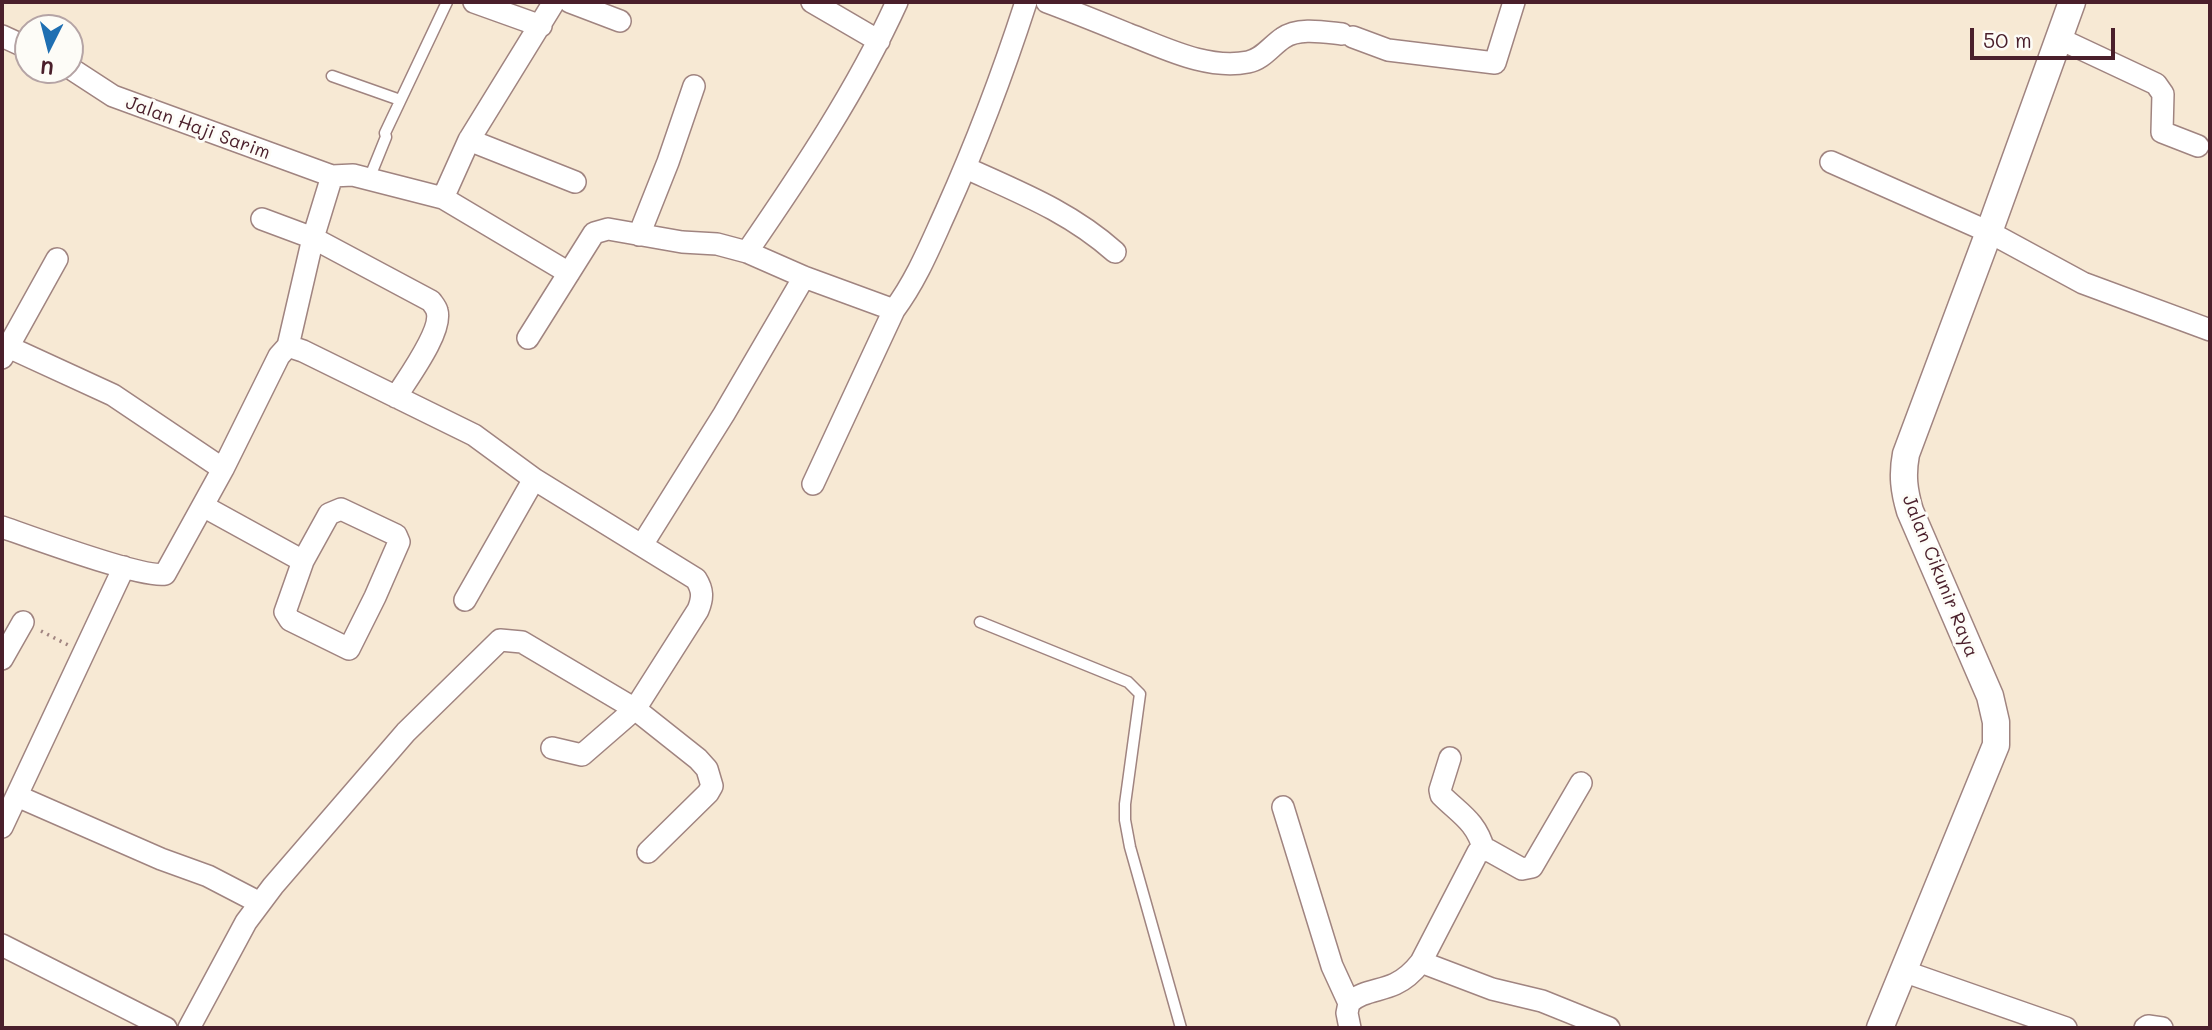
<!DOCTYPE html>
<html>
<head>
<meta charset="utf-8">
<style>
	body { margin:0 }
	#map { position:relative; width:2212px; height:1030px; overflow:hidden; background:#f7e9d4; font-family:Mali,sans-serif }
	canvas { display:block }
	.frame { position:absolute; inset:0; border:4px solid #4a1f2b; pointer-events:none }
	.north { position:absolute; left:14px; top:14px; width:70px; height:70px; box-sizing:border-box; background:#fdfcf7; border:2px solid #b5a4a5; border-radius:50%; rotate:186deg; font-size:19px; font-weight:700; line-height:28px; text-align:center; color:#4a1f2b }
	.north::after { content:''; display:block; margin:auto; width:24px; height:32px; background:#1f6fb2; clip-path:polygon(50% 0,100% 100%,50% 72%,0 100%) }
	.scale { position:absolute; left:1970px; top:28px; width:145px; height:32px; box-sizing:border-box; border:4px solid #4a1f2b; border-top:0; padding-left:9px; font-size:21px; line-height:24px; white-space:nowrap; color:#4a1f2b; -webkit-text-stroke:5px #fdfcf7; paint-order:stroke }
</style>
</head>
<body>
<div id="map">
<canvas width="2212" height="1030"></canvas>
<div class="frame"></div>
<div class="north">U</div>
<div class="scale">50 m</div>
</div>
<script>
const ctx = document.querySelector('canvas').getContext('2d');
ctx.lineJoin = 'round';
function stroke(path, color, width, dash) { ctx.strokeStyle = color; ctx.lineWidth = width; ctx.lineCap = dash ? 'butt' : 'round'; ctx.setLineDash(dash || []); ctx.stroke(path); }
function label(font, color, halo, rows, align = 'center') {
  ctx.font = font + ' Mali,sans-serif'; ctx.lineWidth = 6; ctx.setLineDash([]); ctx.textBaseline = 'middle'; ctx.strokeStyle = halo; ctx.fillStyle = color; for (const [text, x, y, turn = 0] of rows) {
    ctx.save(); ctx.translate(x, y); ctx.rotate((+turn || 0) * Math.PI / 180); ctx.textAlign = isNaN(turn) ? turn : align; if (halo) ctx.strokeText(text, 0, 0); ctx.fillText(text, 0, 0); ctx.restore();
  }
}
const path = new Path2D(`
	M41 631 68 645`);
const service = new Path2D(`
	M332 76 400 100
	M369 179 386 137 385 133 447 2
	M980 622 1128 682 1140 694 1125 804V820L1130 847 1181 1028`);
const minor = new Path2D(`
	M474 2 541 26
	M570 2 620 21
	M812 2 879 41
	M1047 2C1074 12 1101 23 1128 34 1165 48 1207 70 1248 62 1263 59 1271 46 1283 38 1298 27 1324 32 1342 34
	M2 36 28 48
	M1353 37 1388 50 1495 63 1514 2
	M2058 38 2156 84 2163 94 2162 132 2198 146
	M70 68 113 96 332 176 353 175 443 198 569 273
	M469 140 575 182
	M1831 162 1989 232 2083 283 2210 330
	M966 168C1021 193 1070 212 1115 252
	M443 198 469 140 554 2
	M262 219 313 238 431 301C433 304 436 307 437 311 443 331 407 379 396 397
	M639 235 668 162 694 86
	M747 252C802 172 857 90 897 2
	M528 338 594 233 608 229 682 242 717 244 747 252 804 277 894 310C917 279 930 246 946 211 977 142 1003 73 1026 2
	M2 344 113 395 223 469
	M288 346 313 238 332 176
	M2 358 57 259
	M813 484 894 310
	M203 506 303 561
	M341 509 396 535 399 542 375 597 349 649 290 620 285 612 303 561 329 514Z
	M2 527C28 536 144 579 165 574L223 469 279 356 288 346 303 351 474 435 534 479 696 579C703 590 703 598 698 610L635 709 582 755 552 748
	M642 545 724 414 804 277
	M465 600 534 479
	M2 659 23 622
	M1450 758 1440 790 1441 795C1460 814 1476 821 1484 850
	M17 796 161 859 208 876 260 903
	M1283 807 1332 966 1349 1003 1347 1013 1350 1028
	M2 827 124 567
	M2 945 166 1028
	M1421 962 1492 989 1542 1001 1609 1028
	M1903 971 2066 1028
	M1349 1003C1361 991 1380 991 1395 984 1406 979 1414 971 1421 962L1478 852 1488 850 1522 869 1532 867 1581 783
	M189 1028 246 922 273 886 406 732 500 640 522 642 635 709 698 759 707 769 712 786 708 793 648 852
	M2145 1028 2148 1026 2162 1028`);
const tertiary = new Path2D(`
	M1880 1028 1996 745V722L1990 696 1910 511C1904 491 1902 475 1906 454L1989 232 2072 2`);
const streetNames = [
	["Jalan Haji Sarim",198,128,20],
	["Jalan Cikunir Raya",1940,576,68]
];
stroke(service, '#a08480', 13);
stroke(minor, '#a08480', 24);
stroke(tertiary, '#a08480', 29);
stroke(path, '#a08480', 3.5, [2, 5]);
stroke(service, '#fff', 10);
stroke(minor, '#fff', 21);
stroke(tertiary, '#fff', 26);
label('19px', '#4a1f2b', '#fdfcf7', streetNames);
</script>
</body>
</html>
